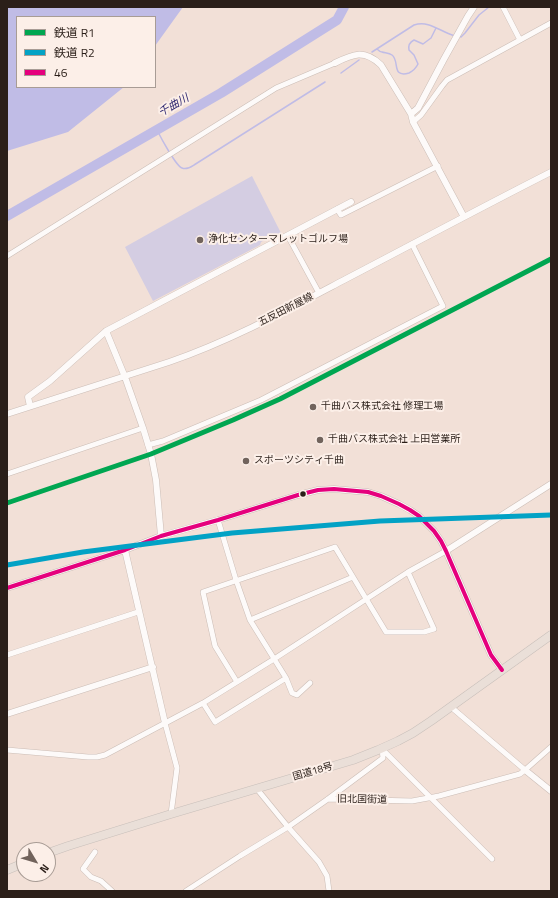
<!DOCTYPE html>
<html>
<head>
<meta charset="utf-8">
<style>
	body { margin:0 }
	#map { position:relative; width:558px; height:898px; overflow:hidden; background:#f2e0d7; font-family:"Titillium Web","Noto Sans JP",sans-serif }
	canvas { display:block }
	.frame { position:absolute; inset:0; border:8px solid #2b1f19; pointer-events:none }
	.legend { position:absolute; left:16px; top:16px; width:140px; height:72px; box-sizing:border-box; background:#fcefe8; border:1px solid #a89c95; margin:0; padding:5px 7px; list-style:none; font-size:12px; color:#2b1f19 }
	.legend li { display:flex; align-items:center; gap:8px; height:20px }
	.legend b { width:20px; border:1px solid #a89c95 }
	.north { position:absolute; left:16px; top:842px; width:40px; height:40px; box-sizing:border-box; background:#fcefe8; border:1px solid #a89c95; border-radius:50%; rotate:128deg; font-size:11px; font-weight:700; line-height:16px; text-align:center; color:#2b1f19 }
	.north::after { content:''; display:block; margin:auto; width:14px; height:18px; background:#71635c; clip-path:polygon(50% 0,100% 100%,50% 72%,0 100%) }
</style>
</head>
<body>
<div id="map">
<canvas width="558" height="898"></canvas>
<div class="frame"></div>
<ul class="legend">
<li><b style="height:5px;background:#00a651"></b>鉄道 R1</li>
<li><b style="height:5px;background:#02a2c5"></b>鉄道 R2</li>
<li><b style="height:5px;background:#e5007d"></b>46</li>
</ul>
<div class="north">N</div>
</div>
<script>
const ctx = document.querySelector('canvas').getContext('2d');
ctx.lineJoin = 'round';
function fillPath(path, color) { ctx.fillStyle = color; ctx.fill(path, 'evenodd'); }
function stroke(path, color, width, dash) { ctx.strokeStyle = color; ctx.lineWidth = width; ctx.lineCap = dash ? 'butt' : 'round'; ctx.setLineDash(dash || []); ctx.stroke(path); }
function label(font, color, halo, rows, align = 'center') {
  ctx.font = font + ' "Titillium Web","Noto Sans JP",sans-serif'; ctx.lineWidth = 4; ctx.setLineDash([]); ctx.textBaseline = 'middle'; ctx.strokeStyle = halo; ctx.fillStyle = color; for (const [text, x, y, turn = 0] of rows) {
    ctx.save(); ctx.translate(x, y); ctx.rotate((+turn || 0) * Math.PI / 180); ctx.textAlign = isNaN(turn) ? turn : align; if (halo) ctx.strokeText(text, 0, 0); ctx.fillText(text, 0, 0); ctx.restore();
  }
}
const green = new Path2D(`
	M252 176 282 235 275 238 272 236 261 242 260 245 153 301 125 247Z`);
const water = new Path2D(`
	M7 7H183L155 46V17H17V87H124L68 132 7 151Z`);
const stream = new Path2D(`
	M459 36 461 37 465 33 479 15 489 7
	M377 49C378 50 381 52 382 52 385 53 389 53 392 55 400 61 391 78 409 73 413 71 416 68 418 64L414 55 409 50C408 45 410 42 414 40L423 44 431 38 436 28
	M372 52 414 25C430 20 440 32 455 36
	M341 73 359 60
	M157 130C161 138 176 166 182 168 187 170 191 167 194 165L325 82`);
const river = new Path2D(`
	M7 216 221 93 337 20 344 7`);
const minor = new Path2D(`
	M503 7 520 40
	M413 122 421 115 442 86 447 80 551 23
	M337 209 341 215 438 166
	M288 236 319 293
	M7 256 276 88 335 63
	M148 445 163 441 261 400 443 306 412 244
	M7 474 143 428
	M250 620 353 577
	M7 655 138 612
	M286 678 292 693 297 695 310 683
	M237 682 215 646 203 592 335 547 386 632H424L434 629 408 572
	M203 703 215 722 286 678 250 620 236 580 218 520
	M451 707 525 770
	M165 723 177 768 171 814
	M382 749 492 859
	M7 750 88 757H97L105 755 203 703 274 659 408 572 446 551
	M257 789 288 827 319 862 327 876 329 891
	M328 799 412 801 439 796 520 774 525 770 551 747
	M95 852 83 869 91 877 101 881 112 891
	M186 891 240 856 288 827 328 799 383 758 382 749`);
const tertiary = new Path2D(`
	M335 63C353 54 364 49 381 65L411 114 413 122 464 217
	M411 114 418 108 444 59 468 16 474 7
	M106 331 125 377 143 428 151 454 156 480 161 536
	M30 406 28 397 50 381 106 331 351 202
	M7 414 169 362C230 341 287 310 344 280 413 244 482 207 551 172
	M125 550C138 608 152 665 165 723
	M446 551 551 484
	M7 588 125 550 161 536 218 520 298 495 318 490 334 489 368 492 381 496 399 504 410 510 419 516 434 531 441 541 446 551 491 655 502 670
	M7 714 153 667
	M525 770 551 791`);
const trunk = new Path2D(`
	M48 853 68 846 171 814 353 760 378 750 398 741 413 733 431 721 551 635
	M7 870 24 863`);
const bus1 = new Path2D(`
	M7 588 125 550 161 536 218 520 298 495 318 490 334 489 368 492 381 496 399 504 410 510 419 516 434 531 441 541 446 551 491 655 502 670`);
const rail1 = new Path2D(`
	M7 503 151 454 233 420 280 399 551 259`);
const rail2 = new Path2D(`
	M7 565 83 552 232 533 380 521 551 515`);
const markers = [
	[200,240,4,"#71635c"],
	[313,407,4,"#71635c"],
	[320,440,4,"#71635c"],
	[246,461,4,"#71635c"],
	[303,494,3.5,"#2b1f19"]
];
const poiNames = [
	["浄化センターマレットゴルフ場",208,240],
	["千曲バス株式会社 修理工場",321,407],
	["千曲バス株式会社 上田営業所",328,440],
	["スポーツシティ千曲",254,461]
];
const streetNames = [
	["五反田新屋線",286,310,-27],
	["国道18号",313,772,-16],
	["旧北国街道",362,800,1]
];
const waterNames = [
	["千曲川",174,106,-30]
];
fillPath(green, '#d4cde2');
fillPath(water, '#c0bce6');
stroke(stream, '#c0bce6', 1.5);
stroke(river, '#c0bce6', 10);
stroke(minor, '#cbbdb6', 6);
stroke(tertiary, '#cbbdb6', 7);
stroke(trunk, '#c8bfba', 9);
stroke(minor, '#fdfaf9', 5);
stroke(tertiary, '#fdfaf9', 6);
stroke(trunk, '#eadfd8', 8);
stroke(bus1, '#e5007d', 4);
stroke(rail1, '#00a651', 5);
stroke(rail2, '#02a2c5', 5);
for (const [x, y, r, color] of markers) { const dot = new Path2D(); dot.arc(x, y, r, 0, 2 * Math.PI); ctx.fillStyle = color; ctx.fill(dot); stroke(dot, '#fcefe8', 1.5); }
label('10px', '#2b1f19', '#fcefe8', poiNames, 'left');
label('10px', '#2b1f19', '#fcefe8', streetNames);
label('italic 11px', '#302971', '#fcefe8', waterNames);
</script>
</body>
</html>
